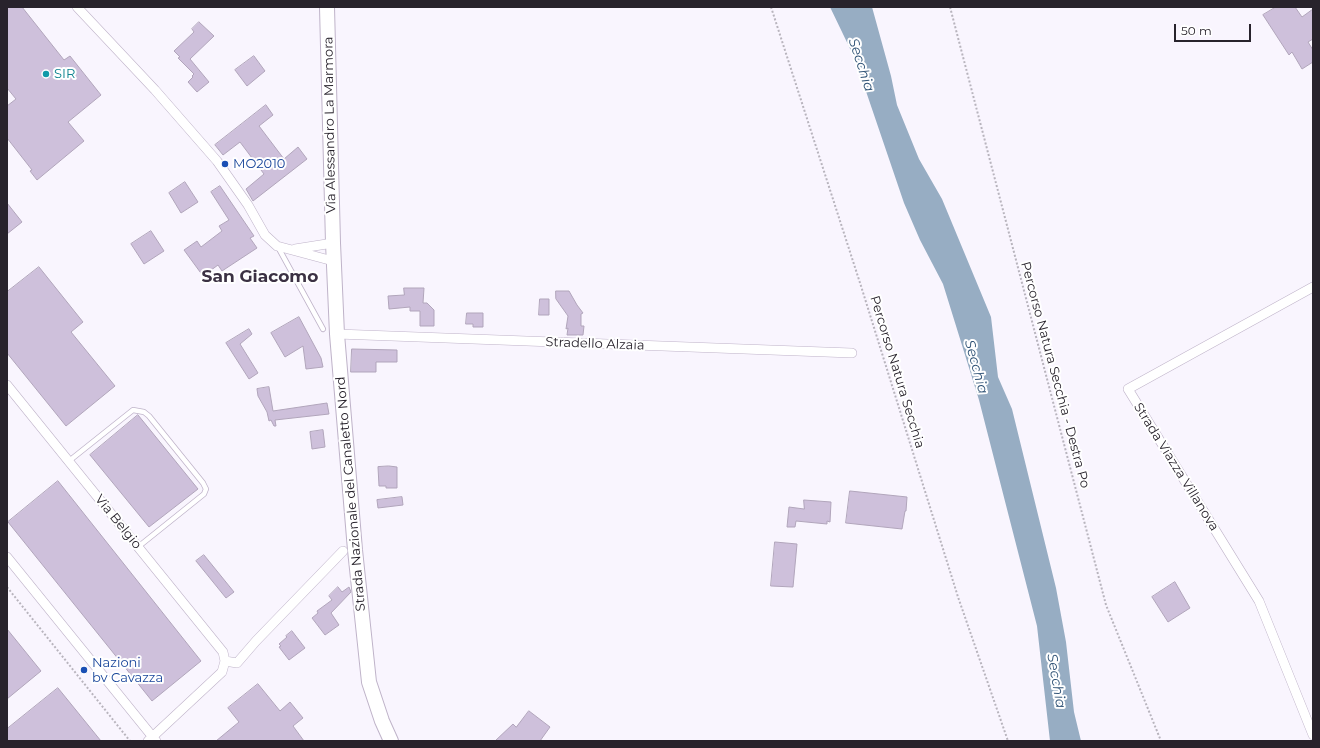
<!DOCTYPE html>
<html>
<head>
<meta charset="utf-8">
<style>
	body { margin:0 }
	#map { position:relative; width:1320px; height:748px; overflow:hidden; background:#f9f5fe; font-family:Montserrat,sans-serif }
	canvas { display:block }
	.frame { position:absolute; inset:0; border:8px solid #28232c; pointer-events:none }
	.scale { position:absolute; left:1174px; top:24px; width:77px; height:18px; box-sizing:border-box; border:2px solid #28232c; border-top:0; padding-left:5px; font-size:12px; line-height:14px; white-space:nowrap; color:#28232c; -webkit-text-stroke:3px #fff; paint-order:stroke }
</style>
</head>
<body>
<div id="map">
<canvas width="1320" height="748"></canvas>
<div class="frame"></div>
<div class="scale">50 m</div>
</div>
<script>
const ctx = document.querySelector('canvas').getContext('2d');
ctx.lineJoin = 'round';
function fillPath(path, color) { ctx.fillStyle = color; ctx.fill(path, 'evenodd'); }
function stroke(path, color, width, dash) { ctx.strokeStyle = color; ctx.lineWidth = width; ctx.lineCap = dash ? 'butt' : 'round'; ctx.setLineDash(dash || []); ctx.stroke(path); }
function label(font, color, halo, rows, align = 'center') {
  ctx.font = font + ' Montserrat,sans-serif'; ctx.lineWidth = 4; ctx.setLineDash([]); ctx.textBaseline = 'middle'; ctx.strokeStyle = halo; ctx.fillStyle = color; for (const [text, x, y, turn = 0] of rows) {
    ctx.save(); ctx.translate(x, y); ctx.rotate((+turn || 0) * Math.PI / 180); ctx.textAlign = isNaN(turn) ? turn : align; if (halo) ctx.strokeText(text, 0, 0); ctx.fillText(text, 0, 0); ctx.restore();
  }
}
const water = new Path2D(`
	M830 7H872L891 76 897 105 919 159 942 199 991 317 998 377 1012 409 1056 588 1066 642 1074 712 1081 741H1050L1037 626 979 400 943 284 920 240 904 203 855 59Z`);
const building = new Path2D(`
	M7 7H22L64 60 70 56 101 95 68 122 84 141 37 180 30 171 32 170 7 138V106L16 99 7 88Z
	M1276 7H1295L1302 17 1313 9V39L1308 42 1313 50V62L1302 69 1292 52 1289 55 1263 15Z
	M199 22 214 36 190 59 209 82 197 92 188 82 193 77 192 76 194 74 178 58 180 57 174 51 194 32 192 29Z
	M254 56 265 71 247 86 235 70Z
	M266 105 273 115 259 126 284 159 298 147 307 159 253 201 246 189 264 174 240 142 223 155 215 145Z
	M185 182 198 202 181 213 169 193Z
	M220 186 254 236 250 238 257 248 222 271 218 265 203 276 184 250 197 241 201 247 222 231 219 226 229 220 211 192Z
	M7 203 22 222 7 234Z
	M151 231 164 251 144 264 131 244Z
	M39 267 83 322 71 332 115 386 66 426 7 353V292Z
	M404 288H424L423 303H427L434 310V326H420V311H410V307L389 309 388 296 404 295Z
	M556 291H569L577 305 583 313 581 314V326H584L583 335H567L568 328 566 329 568 316 556 299Z
	M540 299H549V315H539Z
	M467 313H483V327H473V324H466Z
	M299 317 321 358 323 367 306 369 303 346 285 357 271 333Z
	M249 329 252 334 240 344 258 373 249 379 226 343Z
	M352 349 397 350V362H376V372H351Z
	M269 387 273 411 327 403 329 414 275 420 276 426H274L271 420 269 421 267 412 258 396 257 389Z
	M138 415 198 489 149 527 90 455Z
	M323 430 325 447 312 449 310 432Z
	M389 466 397 467V488H386V486H379L378 467Z
	M58 481 201 661 152 701 8 522Z
	M850 491 907 497 906 511H905L902 529 846 523Z
	M402 497 403 505 378 508 377 500Z
	M804 500 831 502 830 522 827 521V524L796 521 795 527H787L789 507 804 509Z
	M775 542 797 544 793 587 771 586Z
	M204 555 234 592 226 598 196 561Z
	M1175 582 1190 608 1168 622 1152 597Z
	M338 587 342 592 349 587 351 592 331 613 339 625 325 635 312 618 318 613 317 611 332 600 329 596Z
	M7 629 41 671 7 699Z
	M292 631 305 648 289 660 279 647 281 646 279 644 287 637 286 636Z
	M258 684 280 711 290 702 303 718 293 726 304 741H216L239 722 228 708Z
	M58 688 101 741H7V729Z
	M529 711 550 727 540 741H495L513 724 516 727Z`);
const path = new Path2D(`
	M771 7 861 286 958 597 1008 741
	M950 7 1106 605 1161 741
	M7 587 130 741`);
const service = new Path2D(`
	M278 247 323 329
	M69 461 133 410 144 412 149 416 203 483 206 489 204 494 138 547`);
const minor = new Path2D(`
	M77 7 155 90 217 161 248 205 265 235 277 246 333 261
	M295 249 333 243
	M1313 287 1128 389 1259 601 1313 735
	M337 334 852 353
	M7 385 223 652 225 661 222 672 148 741
	M7 557 156 741
	M225 661 237 663 256 641 343 551`);
const primary = new Path2D(`
	M327 7 333 243 337 334 355 550 369 682 382 721 391 741`);
const markers = [
	[46,74,4,"#0f9aa8"],
	[225,164,4,"#1a4fb4"],
	[84,670,4,"#1a4fb4"]
];
const cultureNames = [
	["SIR",54,74]
];
const streetNames = [
	["Via Alessandro La Marmora",330,125,-91],
	["Stradello Alzaia",595,344,2],
	["Percorso Natura Secchia",897,372,73],
	["Percorso Natura Secchia - Destra Po",1055,375,75],
	["Strada Viazza Villanova",1176,467,58],
	["Strada Nazionale del Canaletto Nord",351,494,-95],
	["Via Belgio",118,522,51]
];
const transitNames = [
	["MO2010",233,164],
	["Nazioni",92,663],
	["bv Cavazza",92,678]
];
const waterNames = [
	["Secchia",861,65,72],
	["Secchia",976,367,75],
	["Secchia",1056,681,80]
];
const districtNames = [
	["San Giacomo",260,277]
];
fillPath(water, '#97adc3');
fillPath(building, '#cec0db');
stroke(building, '#b1a5bb', 1);
stroke(service, '#bfb3c9', 6);
stroke(minor, '#bfb3c9', 10);
stroke(primary, '#bfb3c9', 16);
stroke(path, '#b8b4bd', 2, [2, 2]);
stroke(service, '#fff', 4.5);
stroke(minor, '#fff', 9);
stroke(primary, '#fff', 14);
for (const [x, y, r, color] of markers) { const dot = new Path2D(); dot.arc(x, y, r, 0, 2 * Math.PI); ctx.fillStyle = color; ctx.fill(dot); stroke(dot, '#fff', 1.5); }
label('13px', '#0d838f', '#fff', cultureNames, 'left');
label('13px', '#28232c', '#fff', streetNames);
label('13px', '#164399', '#fff', transitNames, 'left');
label('italic 14px', '#305376', '#fff', waterNames);
label('bold 17px', '#3b3143', '#fff', districtNames);
</script>
</body>
</html>
